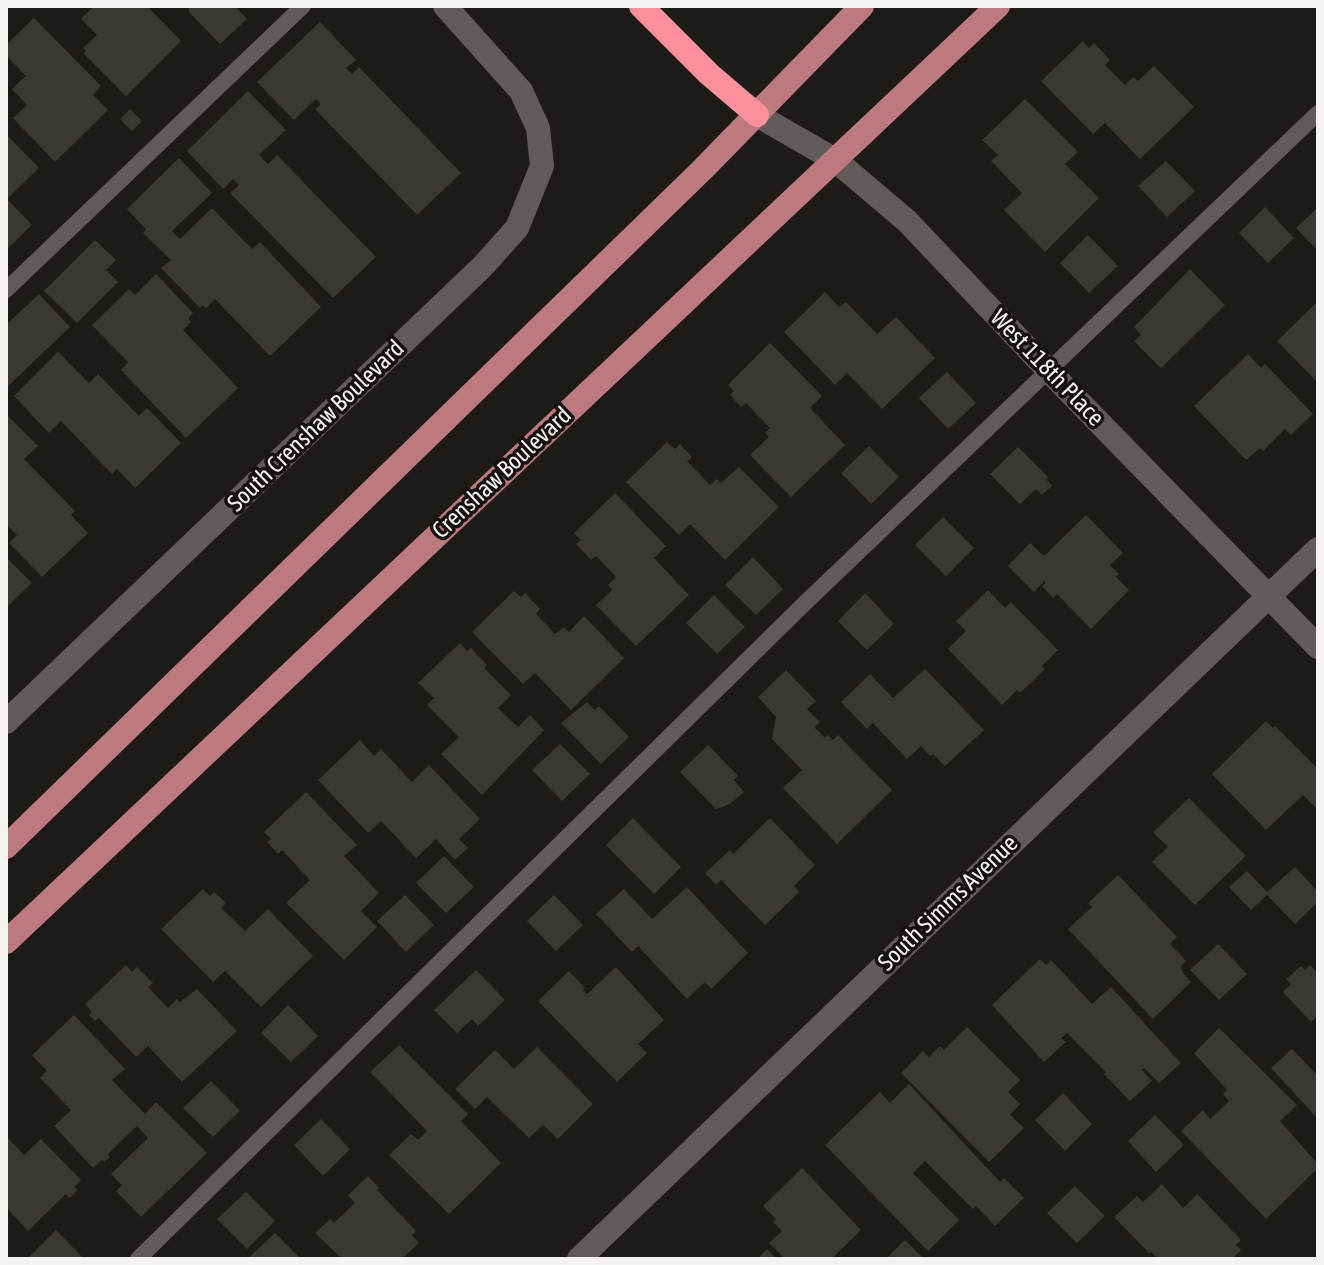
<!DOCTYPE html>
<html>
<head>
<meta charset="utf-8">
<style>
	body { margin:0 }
	#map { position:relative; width:1324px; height:1265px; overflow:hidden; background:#1e1a18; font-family:"Asap Condensed",sans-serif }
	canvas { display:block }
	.frame { position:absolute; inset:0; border:8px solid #f6f2f1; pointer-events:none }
</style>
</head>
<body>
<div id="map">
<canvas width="1324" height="1265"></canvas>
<div class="frame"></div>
</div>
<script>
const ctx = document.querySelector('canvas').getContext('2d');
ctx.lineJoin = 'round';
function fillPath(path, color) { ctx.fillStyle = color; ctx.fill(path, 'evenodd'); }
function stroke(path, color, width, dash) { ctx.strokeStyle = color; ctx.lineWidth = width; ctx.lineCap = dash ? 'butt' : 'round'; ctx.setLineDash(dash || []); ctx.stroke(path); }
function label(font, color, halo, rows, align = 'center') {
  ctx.font = font + ' "Asap Condensed",sans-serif'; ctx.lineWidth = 7; ctx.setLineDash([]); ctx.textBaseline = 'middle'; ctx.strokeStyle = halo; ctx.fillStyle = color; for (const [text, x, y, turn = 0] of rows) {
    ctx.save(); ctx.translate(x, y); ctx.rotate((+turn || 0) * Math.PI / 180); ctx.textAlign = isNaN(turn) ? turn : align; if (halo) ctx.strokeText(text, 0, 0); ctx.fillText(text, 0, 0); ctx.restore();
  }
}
const building = new Path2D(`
	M94 6H147L181 41 126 96 84 54 86 51 83 48 97 35 81 19Z
	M189 6H235L247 19 220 44 189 12Z
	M34 18 101 86 93 95 108 110 55 162 13 118 27 105 12 89 26 76 6 55V45Z
	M320 22 356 60 346 68 352 74 359 67 461 173 417 215 315 109 321 104 316 99 294 120 257 82Z
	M1083 41 1089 48 1094 43 1110 60 1105 65 1125 85 1133 77 1138 81 1154 66 1194 107 1140 159 1105 123 1093 134 1041 81Z
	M248 91 286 130 259 155 268 164 277 155 376 257 333 298 230 193 239 185 233 179 223 189 187 151Z
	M1025 99 1078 152 1065 164 1099 198 1045 252 1004 210 1022 193 991 161 998 155 982 140Z
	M130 109 142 121 132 131 120 119Z
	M6 134 39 168 7 199 32 225 6 250Z
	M179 158 212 193 172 231 180 239 212 208 252 249 260 242 321 307 270 356 215 299 206 308 203 305 200 308 161 268 171 260 143 233 146 229 127 209Z
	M1166 161 1195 191 1167 217 1138 186Z
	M1265 207 1294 238 1268 263 1239 233Z
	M1318 207V251L1296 228Z
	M1088 235 1118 266 1089 293 1060 263Z
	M95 240 116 260 106 270 118 282 77 323 44 291Z
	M1190 269 1225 305 1161 368 1134 341 1141 335 1134 327Z
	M156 274 193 313 188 318 191 322 183 330 238 388 186 438 121 370 128 362 92 325 129 289 135 295Z
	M825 292 839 307 846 302 877 334 896 317 935 358 882 409 847 373 835 385 784 332Z
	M39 294 70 327 6 388V325Z
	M1318 301V383L1277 341Z
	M770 343 822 396 810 408 845 445 791 497 750 455 769 437 765 433 770 428 746 403 741 407 730 395 734 391 728 385Z
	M58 352 89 383 98 374 139 416 147 408 181 443 135 488 117 469 112 474 61 421 49 433 14 396Z
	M1248 354 1261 368 1265 364 1313 414 1291 435 1285 429 1263 451 1260 448 1246 460 1194 406Z
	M947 372 976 403 948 429 919 398Z
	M6 414 38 446 24 459 75 511 71 515 88 533 42 577 9 543 17 535 6 524Z
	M667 442 675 449 680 444 692 457 687 461 710 485 717 479 721 483 739 467 779 507 725 560 690 524 679 535 626 482Z
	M869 446 899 477 871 504 841 473Z
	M1018 447 1048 477 1046 479 1052 486 1042 495 1036 489 1020 504 990 474Z
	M615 493 666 546 654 558 689 595 636 646 596 605 612 590 608 585 616 577 596 556 591 560 576 544 581 540 574 533Z
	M1086 515 1123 553 1110 565 1119 574 1116 577 1129 590 1091 629 1057 594 1053 598 1042 586 1046 583 1044 581 1034 592 1008 566 1030 543 1044 556Z
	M943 517 974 548 946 576 915 545Z
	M6 557 32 583 6 608Z
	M753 557 783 589 756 615 725 585Z
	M988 590 1005 608 1011 602 1058 650 1042 666 1045 669 1020 693 1017 690 1002 705 948 649 966 631 956 621Z
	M514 591 521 597 525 593 540 609 536 614 555 634 564 627 569 632 584 616 624 658 571 710 535 673 523 684 472 632Z
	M865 593 894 624 867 650 838 621Z
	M714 595 745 627 717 654 686 623Z
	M460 643 467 651 471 648 487 665 484 668 511 695 498 708 518 727 530 715 544 730 482 795 441 754 459 737 427 705 434 698 418 683Z
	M925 669 984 730 945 766 933 754 930 756 921 746 907 759 873 723 867 729 841 702 870 674 893 698Z
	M786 670 816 701 807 709 820 722 814 727 825 738 828 735 833 740 838 735 892 790 837 844 783 788 802 770 772 739 776 717 758 697Z
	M587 702 595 710 599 706 629 737 601 764 561 723Z
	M1266 721 1273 728 1275 726 1318 769V810L1303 795 1266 830 1212 774Z
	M360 740 374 756 381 749 412 782 429 765 480 819 459 839 468 848 455 860 436 839 416 858 381 821 368 833 318 780Z
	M560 744 590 774 562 801 532 770Z
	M708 745 738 776 734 780 744 792 730 804 716 809 680 772Z
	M306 792 357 845 344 856 379 893 361 911 377 927 344 960 286 903 310 880 282 850 278 854 267 842 271 839 264 832Z
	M1189 798 1246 856 1195 905 1152 862 1168 847 1153 832Z
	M633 818 681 867 654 894 606 845Z
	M770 818 815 865 794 886 799 892 765 925 721 880 716 885 705 873 730 850 733 854Z
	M444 856 474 887 446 913 416 883Z
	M1295 867 1318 892V902L1295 924 1267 895 1251 910 1229 887 1247 871 1267 892Z
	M1118 875 1177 937 1170 944 1186 961 1181 966 1183 973 1191 982 1153 1019 1068 929 1092 907 1088 903Z
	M687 887 748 953 711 989 705 982 687 999 638 946 632 952 596 914 624 889 652 919Z
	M203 889 210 896 214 892 226 903 221 908 245 931 268 909 313 956 261 1007 225 971 213 982 161 929Z
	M405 895 434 925 406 952 377 921Z
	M554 895 583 925 556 951 527 921Z
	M1218 944 1247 974 1219 1000 1190 970Z
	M1040 959 1046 965 1051 960 1092 1004 1111 987 1181 1063 1159 1083 1144 1068 1142 1070 1152 1081 1130 1101 1104 1074 1106 1072 1067 1033 1061 1038 1066 1042 1044 1062 992 1005Z
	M126 965 132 972 137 967 153 983 148 987 168 1008 177 999 180 1002 197 989 237 1031 182 1082 148 1046 136 1057 99 1018 95 1021 89 1015 92 1012 85 1004Z
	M1310 965 1318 973V1016L1311 1022 1283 992 1291 984 1286 979 1301 966 1305 970Z
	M616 967 664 1020 638 1044 647 1053 617 1082 538 1001 569 971 585 988 583 990 587 994Z
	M476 970 505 1000 478 1026 472 1019 457 1033 434 1010Z
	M288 1005 318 1036 291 1062 261 1033Z
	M74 1015 125 1069 112 1080 145 1114 156 1102 207 1153 141 1217 116 1191 122 1185 111 1174 148 1138 137 1126 108 1154 110 1157 104 1162 102 1160 93 1168 54 1126 71 1110 40 1078 47 1071 32 1055Z
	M967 1027 1020 1080 1008 1092 1020 1104 1010 1115 1024 1128 989 1162 901 1073 923 1051 929 1057 940 1046 944 1050Z
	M1219 1028 1297 1105 1280 1121 1318 1164V1168L1266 1219 1181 1131 1203 1110 1210 1119 1229 1101 1223 1094 1227 1090 1194 1053Z
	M399 1045 468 1114 461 1121 501 1163 449 1214 389 1155 411 1134 418 1140 427 1131 370 1072Z
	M537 1047 593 1104 558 1139 543 1125 529 1138 487 1097 475 1109 455 1089 495 1050 514 1069Z
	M1292 1049 1318 1076V1119L1271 1068Z
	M211 1081 240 1111 213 1137 183 1108Z
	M909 1084 1000 1182 1004 1178 1024 1198 995 1226 976 1206 973 1209 925 1161 913 1173 959 1220 928 1251 825 1145 880 1092 890 1103Z
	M1063 1093 1092 1124 1065 1151 1035 1120Z
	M1155 1115 1184 1145 1156 1172 1128 1141Z
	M321 1119 350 1149 323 1176 294 1145Z
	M6 1136 24 1155 41 1139 81 1180 74 1187 78 1190 69 1198 66 1194 28 1231 6 1207Z
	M802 1168 861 1230 831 1259H785L769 1243 782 1231 773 1222 776 1219 763 1206Z
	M368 1176 379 1188 377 1190 416 1231 412 1235 419 1243 402 1259H342L315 1233 330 1219 334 1223 355 1203 348 1195Z
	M1162 1184 1183 1208 1197 1194 1241 1240 1236 1245 1241 1250 1232 1259H1158L1151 1252 1149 1253 1114 1217 1137 1196 1143 1202Z
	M1075 1186 1105 1216 1077 1243 1047 1213Z
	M246 1192 275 1221 247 1249 217 1219Z
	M56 1230 84 1259H30L29 1257Z
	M275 1233 301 1259H247Z
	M905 1240 924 1259H886Z
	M767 1249 777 1259H757Z`);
const lane = new Path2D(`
	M6 290 303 6
	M138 1259 805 603 1318 113`);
const street = new Path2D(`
	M757 115 835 160 907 221 1047 369 1318 647
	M6 722 483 266 517 228 542 166 538 128 521 91 445 6
	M579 1259 1318 549`);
const primary = new Path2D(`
	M6 847 703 169 862 6
	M6 942 998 6`);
const highway = new Path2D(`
	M641 6 709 74 757 115`);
const streetNames = [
	["West 118th Place",1047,368,46],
	["South Crenshaw Boulevard",316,426,-44],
	["Crenshaw Boulevard",502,473,-43],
	["South Simms Avenue",948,903,-44]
];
fillPath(building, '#3b3733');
stroke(lane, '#605a58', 16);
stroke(street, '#605a58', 24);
stroke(primary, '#bc7a7f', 24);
stroke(highway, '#fa9099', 24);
label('24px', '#f6f2f1', '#15110f', streetNames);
</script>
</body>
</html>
